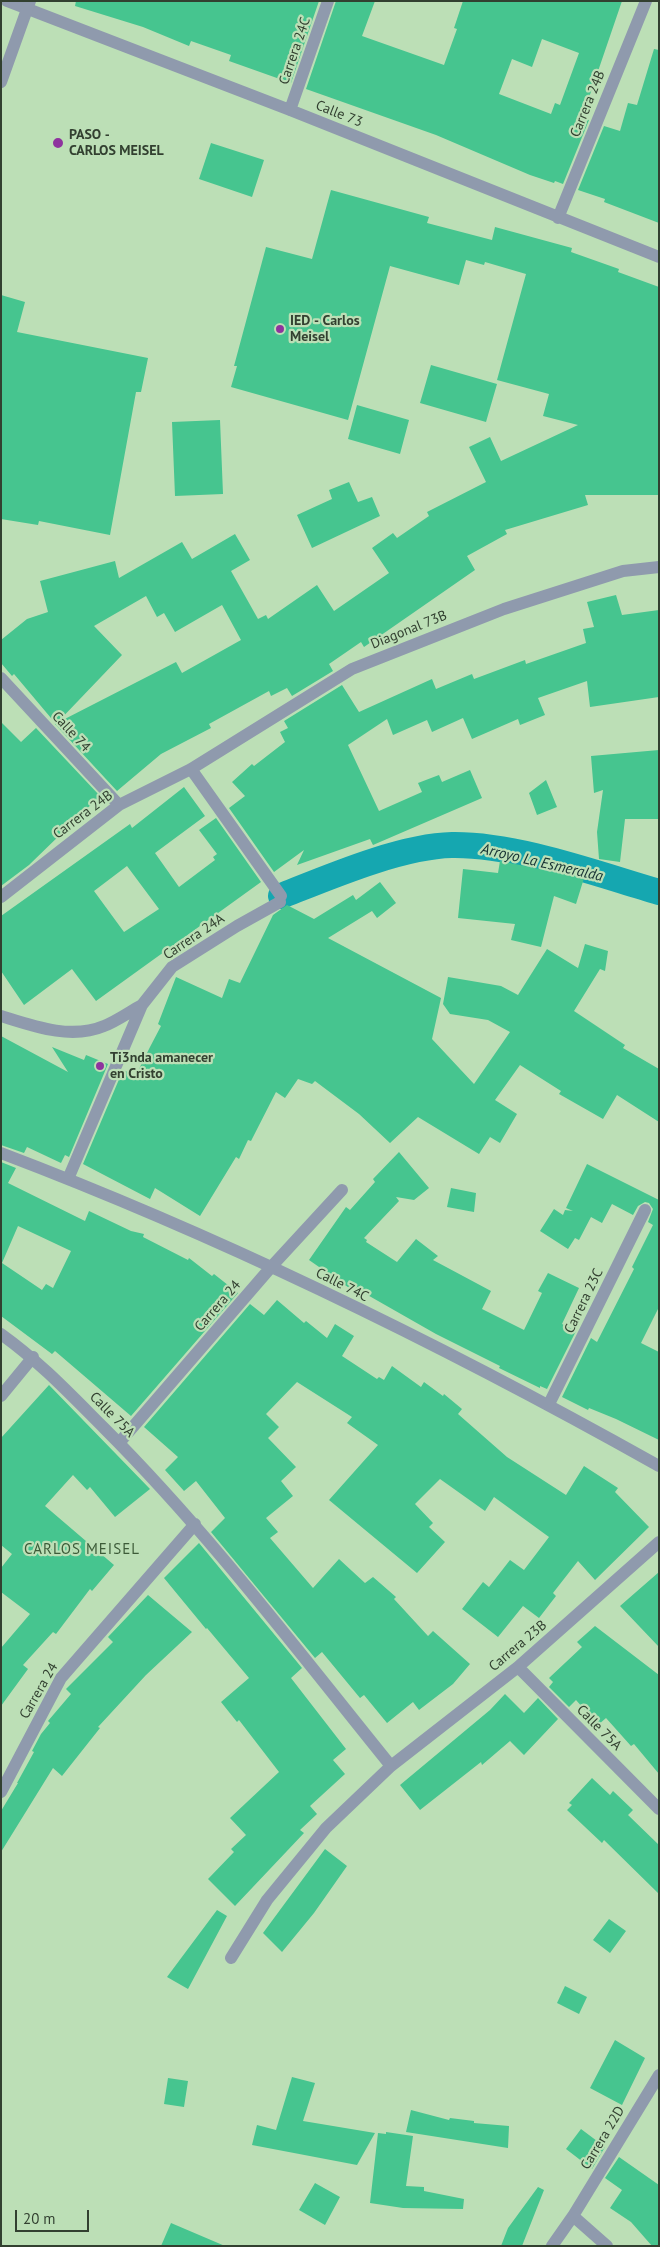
<!DOCTYPE html>
<html>
<head>
<meta charset="utf-8">
<style>
	body { margin:0 }
	#map { position:relative; width:660px; height:2247px; overflow:hidden; background:#bcdfb6; font-family:"PT Sans",sans-serif }
	canvas { display:block }
	.frame { position:absolute; inset:0; border:2px solid #324030; pointer-events:none }
	.scale { position:absolute; left:15px; top:2210px; width:74px; height:22px; box-sizing:border-box; border:2px solid #324030; border-top:0; padding-left:6px; font-size:15px; line-height:18px; white-space:nowrap; color:#324030; -webkit-text-stroke:4px #bcdfb6; paint-order:stroke }
</style>
</head>
<body>
<div id="map">
<canvas width="660" height="2247"></canvas>
<div class="frame"></div>
<div class="scale">20 m</div>
</div>
<script>
const ctx = document.querySelector('canvas').getContext('2d');
ctx.lineJoin = 'round';
function stroke(path, color, width, dash) { ctx.strokeStyle = color; ctx.lineWidth = width; ctx.lineCap = dash ? 'butt' : 'round'; ctx.setLineDash(dash || []); ctx.stroke(path); }
function fillPath(path, color) { ctx.fillStyle = color; ctx.fill(path, 'evenodd'); }
function label(font, color, halo, rows, align = 'center') {
  ctx.font = font + ' "PT Sans",sans-serif'; ctx.lineWidth = 4.5; ctx.setLineDash([]); ctx.textBaseline = 'middle'; ctx.strokeStyle = halo; ctx.fillStyle = color; for (const [text, x, y, turn = 0] of rows) {
    ctx.save(); ctx.translate(x, y); ctx.rotate((+turn || 0) * Math.PI / 180); ctx.textAlign = isNaN(turn) ? turn : align; if (halo) ctx.strokeText(text, 0, 0); ctx.fillText(text, 0, 0); ctx.restore();
  }
}
const canal = new Path2D(`
	M281 896C329 877 401 846 452 845 516 844 597 874 659 892`);
const building = new Path2D(`
	M76 1H319L291 83 229 61 231 55 191 41 189 46 143 27 75 6Z
	M336 1H375L362 36 444 65 457 29 454 28 463 1H622L582 118 589 120 563 184 555 181 554 183 530 175 436 135 306 89ZM542 39 579 53 560 105 555 103 551 114 499 94 512 59 532 67Z
	M654 49 659 50V223L604 202 605 199 578 190 604 126 620 131 628 103 637 105Z
	M211 143 264 160 252 197 199 179Z
	M331 190 429 217 427 223 492 240 495 227 572 248 571 252 619 269 618 272 659 287V495H585L588 505 505 530 507 534 467 556 475 570 364 647 361 642 329 664 333 671 292 696 287 688 271 696 269 691 209 724 211 728 161 754 117 791 55 724 176 662 182 673 241 640 222 605 175 632 164 613 157 617 146 596 94 626 122 655 56 724 14 674 12 676 1 663V640L27 619 48 612 40 581 115 561 119 578 182 542 192 559 235 534 250 560 231 571 258 619 266 615 268 619 317 585 334 611 389 573 372 548 393 533 397 538 429 516 427 512 486 482 469 447 490 437 501 461 578 425 543 416 549 394 497 380 526 274 485 262 484 265 466 260 459 285 390 266 348 420 231 387 237 366H234L266 247 312 259Z
	M1 295 25 302 17 332 148 358 141 392H136L110 535 39 521 38 525 1 519Z
	M431 365 497 384 486 422 420 403Z
	M357 405 409 420 400 454 348 439Z
	M220 420 223 494 175 496 172 422Z
	M349 482 358 502 372 497 380 516 312 548 297 515 332 499 329 490Z
	M616 595 622 615 659 610V697L590 707 587 681 538 698 545 715 520 725 518 719 472 739 463 718 432 732 427 720 393 735 387 719 348 745 379 811 422 792 418 783 439 775 442 782 470 770 482 798 373 845 370 839 297 865 304 850 274 872 229 808 245 796 232 782 252 764 254 766 285 742 280 732 288 728 284 721 342 685 359 712 432 679 436 689 472 674 474 679 525 660 526 664 586 643 583 629 594 627 587 602Z
	M1 722 21 742 36 728 100 796 29 865 1 886Z
	M659 750V819H625L620 862 599 859 597 832 603 790 594 793 591 756Z
	M546 780 557 807 537 815 529 793Z
	M184 787 205 816 155 853 179 887 215 860 213 857 217 854 199 830 216 818 261 882 96 1001 72 969 24 1005 1 971V916L130 824 132 828ZM127 866 159 909 124 932 94 891Z
	M500 861 584 878 576 904 554 896 541 947 511 940 515 924 458 918 463 869 498 873Z
	M380 882 396 903 377 918 372 911 328 938 441 998 432 1039 474 1084 510 1032 488 1020 450 1014 443 1004 448 977 501 986 518 995 547 949 578 968 585 944 608 951 605 971 600 969 574 1011 625 1045 623 1048 659 1069V1122L617 1095 603 1119 559 1094 561 1091 520 1065 495 1100 517 1114 500 1143 490 1137 479 1154 418 1117 390 1143 359 1114 315 1081 312 1084 298 1079 285 1098 276 1092 251 1141 248 1140 239 1159 236 1157 200 1216 155 1188 150 1199 83 1164 123 1070 136 1075 150 1047 161 1026 158 1024 176 977 222 998 229 979 240 983 273 915 287 905 314 919 353 895 356 900Z
	M1 1036 68 1072 52 1047 84 1060 86 1055 108 1064 69 1157 65 1155 61 1163 27 1147 24 1153 1 1145Z
	M399 1152 429 1188 414 1200 396 1197 399 1201 364 1238 367 1240 366 1242 397 1262 416 1239 438 1256 433 1260 491 1291 482 1309 524 1330 542 1293 538 1291 548 1273 579 1288 562 1324 576 1331 547 1389 540 1386V1388L499 1368 500 1366 436 1334 357 1289 355 1292 309 1260 346 1207 350 1210 375 1182 373 1179Z
	M1 1162 16 1168 8 1183 85 1221 89 1211 131 1231 144 1234 143 1237 188 1260 189 1258 212 1276 214 1274 238 1293 131 1416 55 1351 52 1354 1 1316ZM18 1226 71 1251 53 1288 46 1284 42 1290 2 1263Z
	M587 1164 659 1200V1307L641 1343 659 1352V1440L616 1419 589 1408 588 1410 562 1397 591 1338 597 1342 634 1269 632 1267 653 1225 648 1222 653 1209 649 1203 645 1202 638 1206 633 1215 612 1204 602 1223 591 1217 579 1240 575 1238 568 1249 540 1231 554 1209 563 1215 565 1210 573 1211 566 1208Z
	M451 1188 476 1193 474 1212 447 1207Z
	M277 1300 304 1323 306 1321 327 1338 335 1324 354 1336 342 1356 377 1379 379 1377 384 1380 392 1366 421 1387 424 1382 443 1396 444 1394 462 1409 458 1414 507 1457 566 1495 584 1466 618 1488 615 1492 649 1527 595 1580 578 1561 553 1593 556 1596 539 1618 523 1606 498 1637 462 1609 483 1582 489 1587 510 1560 524 1570 549 1537 494 1497 485 1511 440 1479 415 1504 433 1523 429 1527 445 1542 417 1573 329 1500 378 1445 347 1423 352 1417 297 1382 266 1414 279 1427 268 1438 296 1467 281 1481 293 1496 266 1518 278 1532 270 1538 313 1588 339 1559 365 1583 373 1577 396 1597 394 1599 428 1636 433 1631 470 1664 453 1684 419 1710 413 1702 387 1723 364 1695 360 1698 322 1652 315 1658 211 1532 225 1518 196 1481 184 1491 165 1470 178 1457 144 1427 250 1304 264 1315Z
	M49 1385 150 1489 115 1517 90 1487 87 1490 73 1475 45 1506 114 1565 92 1591 90 1589 56 1634 53 1632 23 1665 28 1669 1 1706V1648L30 1614 1 1592V1568L12 1554 1 1545V1438Z
	M199 1543 302 1668 291 1678 346 1749 333 1760 345 1774 310 1806 317 1814 300 1830 304 1833 235 1906 208 1879 234 1852 231 1849 246 1835 230 1818 279 1772 239 1720 237 1722 221 1702 249 1678 207 1628 206 1629 164 1578Z
	M659 1572V1647L620 1606Z
	M148 1595 192 1632 146 1675 98 1727 100 1728 62 1776 53 1768 1 1852V1811L18 1783H17L34 1752 32 1751 41 1734 50 1723 48 1721 71 1694 66 1689 113 1642 108 1637Z
	M595 1626 659 1675V1774L634 1744 631 1746 606 1718 598 1725 576 1700 569 1707 549 1687 553 1682 549 1678 582 1647 577 1642Z
	M505 1694 524 1713 538 1698 558 1719 524 1755 510 1741 482 1765 481 1762 420 1810 400 1785 490 1710Z
	M592 1778 610 1795 613 1791 633 1810 628 1815 659 1845V1894L604 1840 602 1843 567 1810 572 1805 569 1803Z
	M325 1849 347 1866 314 1913 282 1952 263 1933Z
	M217 1910 227 1916 188 1989 167 1977Z
	M609 1919 626 1931 610 1953 593 1940Z
	M565 1986 587 1997 579 2014 557 2003Z
	M615 2040 645 2058 622 2105 590 2088Z
	M292 2077 315 2083 303 2121 375 2133 357 2165 252 2145 257 2125 276 2130Z
	M168 2078 188 2081 184 2107 164 2104Z
	M411 2110 449 2120 450 2118 474 2121V2123L509 2126 508 2148 406 2132Z
	M581 2129 605 2147 592 2169 566 2149Z
	M386 2132 413 2136 406 2186 424 2187V2191L464 2199 463 2209 403 2208 370 2203 378 2133 386 2134Z
	M619 2157 659 2185V2246H652L631 2222 610 2208 622 2190 605 2178Z
	M315 2183 340 2197 325 2225 299 2210Z
	M538 2187 544 2190 522 2246H501L508 2228Z
	M171 2223 225 2246H161Z`);
const minor = new Path2D(`
	M7 1 290 110 659 257
	M290 110 328 1
	M558 218 646 1
	M1 678 119 805
	M191 769 281 896
	M1 897 119 805 191 769 352 669 504 609 623 571 659 567
	M1 1016C33 1026 71 1040 104 1026 117 1021 129 1012 142 1005
	M1 1153C228 1239 447 1347 659 1466
	M68 1179 142 1005 172 967 237 926 280 902
	M1 1334C40 1362 70 1394 104 1428 209 1533 298 1651 391 1766
	M1 1396 33 1357
	M549 1404 645 1210
	M119 1443 272 1266 342 1190
	M518 1667 659 1809
	M1 1792 61 1678 195 1524
	M231 1958 267 1900 326 1828 391 1766 518 1667 659 1542
	M573 2216 607 2246
	M552 2246 573 2216 659 2075`);
const tertiary = new Path2D(`
	M1 82 30 1`);
const markers = [
	[58,143,6,"#8e339e"],
	[280,329,5,"#8e339e"],
	[100,1066,5,"#8e339e"]
];
const streetNames = [
	["Carrera 24C",295,51,-71],
	["Carrera 24B",588,104,-68],
	["Calle 73",339,114,22],
	["Diagonal 73B",409,630,-22],
	["Calle 74",71,732,47],
	["Carrera 24B",83,815,-37],
	["Carrera 24A",194,937,-34],
	["Calle 74C",342,1285,27],
	["Carrera 23C",584,1301,-64],
	["Carrera 24",218,1306,-49],
	["Calle 75A",112,1415,45],
	["Carrera 23B",518,1646,-40],
	["Carrera 24",39,1691,-60],
	["Calle 75A",599,1728,45],
	["Carrera 22D",603,2138,-59]
];
const poiNames = [
	["PASO -",69,135],
	["CARLOS MEISEL",69,151],
	["IED - Carlos",290,321],
	["Meisel",290,337],
	["Ti3nda amanecer",110,1058],
	["en Cristo",110,1074]
];
const waterNames = [
	["Arroyo La Esmeralda",542,863,13]
];
const neighbourhoodNames = [
	["CARLOS MEISEL",82,1550]
];
stroke(canal, '#15a7b0', 26);
fillPath(building, '#46c58f');
stroke(minor, '#8f9aad', 12);
stroke(tertiary, '#8f9aad', 12);
for (const [x, y, r, color] of markers) { const dot = new Path2D(); dot.arc(x, y, r, 0, 2 * Math.PI); ctx.fillStyle = color; ctx.fill(dot); stroke(dot, '#bcdfb6', 2); }
label('14px', '#324030', '#bcdfb6', streetNames);
label('bold 14px', '#324030', '#bcdfb6', poiNames, 'left');
label('italic 15px', '#142f31', '#bcdfb6', waterNames);
ctx.letterSpacing = '1px';
label('15px', '#3c5b38', '#bcdfb6', neighbourhoodNames);
ctx.letterSpacing = '0px';
</script>
</body>
</html>
